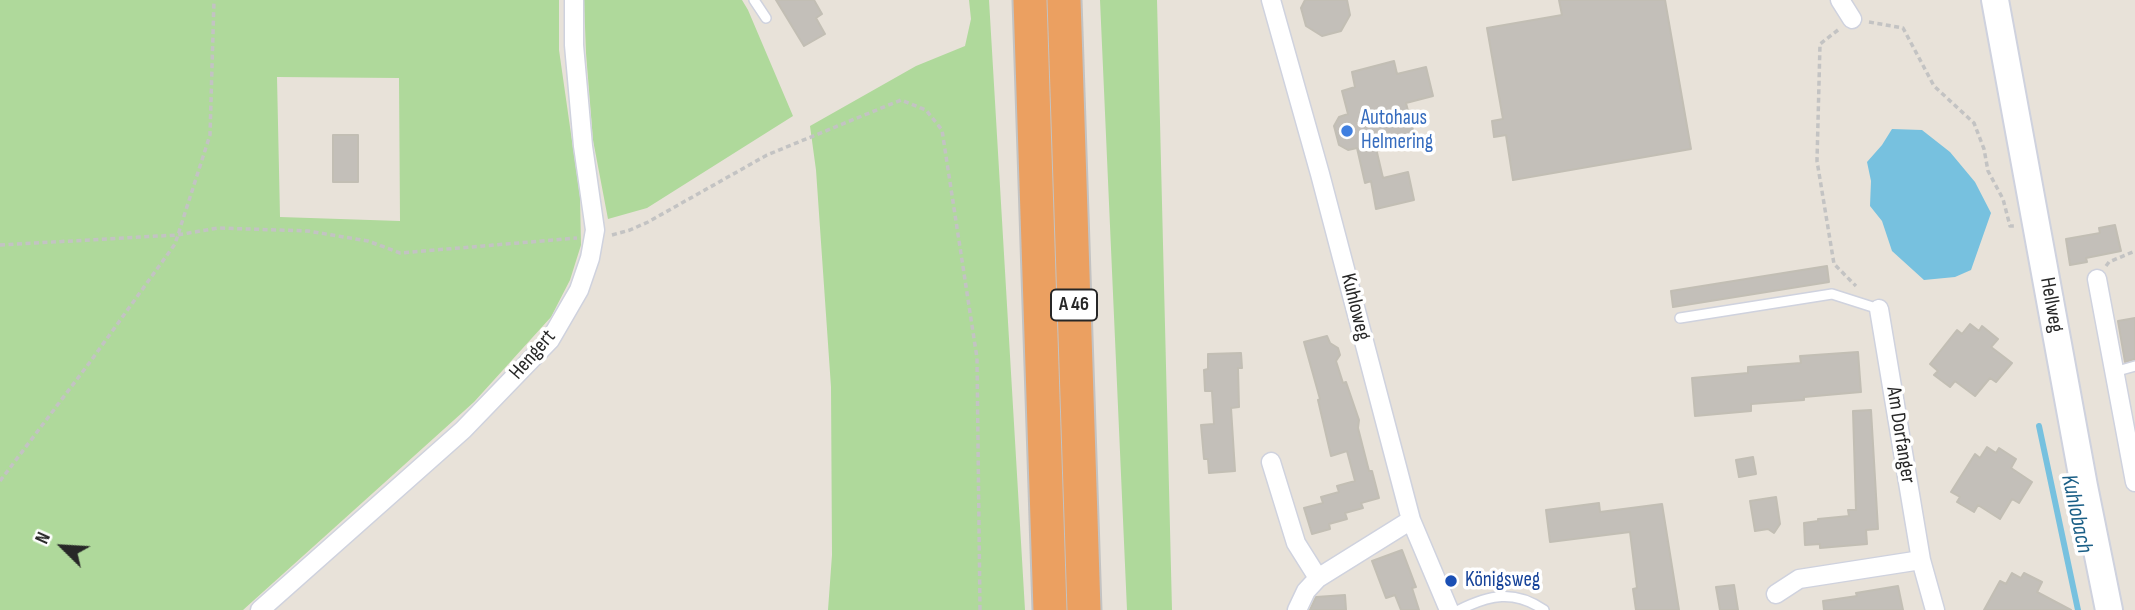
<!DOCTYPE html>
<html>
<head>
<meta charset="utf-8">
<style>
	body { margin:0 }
	#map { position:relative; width:2135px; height:610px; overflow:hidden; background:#e8e2d9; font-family:"Sofia Sans Condensed",sans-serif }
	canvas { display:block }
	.north { position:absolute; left:28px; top:512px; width:70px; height:70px; -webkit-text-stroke:5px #fff; paint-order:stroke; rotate:294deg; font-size:19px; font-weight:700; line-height:28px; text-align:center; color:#272727 }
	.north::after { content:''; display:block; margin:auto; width:24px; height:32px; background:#272727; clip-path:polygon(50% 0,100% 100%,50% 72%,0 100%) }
</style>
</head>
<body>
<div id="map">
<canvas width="2135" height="610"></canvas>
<div class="north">N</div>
</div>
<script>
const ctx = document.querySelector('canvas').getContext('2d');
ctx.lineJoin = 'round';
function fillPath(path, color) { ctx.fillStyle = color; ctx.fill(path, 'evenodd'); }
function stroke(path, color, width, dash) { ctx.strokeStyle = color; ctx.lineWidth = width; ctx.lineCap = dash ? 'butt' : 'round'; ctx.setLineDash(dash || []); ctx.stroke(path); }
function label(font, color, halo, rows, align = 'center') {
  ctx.font = font + ' "Sofia Sans Condensed",sans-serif'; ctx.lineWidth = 7; ctx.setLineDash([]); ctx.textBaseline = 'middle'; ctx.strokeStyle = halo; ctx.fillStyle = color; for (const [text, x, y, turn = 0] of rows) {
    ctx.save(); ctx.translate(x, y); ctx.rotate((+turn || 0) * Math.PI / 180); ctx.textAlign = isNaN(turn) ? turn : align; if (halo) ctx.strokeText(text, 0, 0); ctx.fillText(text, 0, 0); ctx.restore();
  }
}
const green = new Path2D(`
	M0 0H559V50L580 197 581 245 570 280 551 317 474 402 243 610H0ZM277 77 399 78 400 221 280 217Z
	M584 0H742L748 10 793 116 647 208 608 219 593 140 586 53Z
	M969 0H989L1025 610H828L832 555 831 387 816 170 810 126 916 66 965 46 971 19Z
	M1100 0H1157L1172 610H1127Z`);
const water = new Path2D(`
	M1892 129 1922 130 1950 152 1975 182 1991 213 1971 270 1955 277 1924 280 1892 251 1882 221 1870 206 1871 181 1867 162 1882 145Z`);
const stream = new Path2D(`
	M2039 426 2078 610`);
const building = new Path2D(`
	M776 0H814L822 14 816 18 825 34 804 46Z
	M1305 0H1347L1350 15 1341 31 1322 36 1306 26 1301 8Z
	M1559 0H1665L1691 149 1513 180 1506 135 1494 137 1492 121 1503 119 1487 28 1562 15Z
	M1394 61 1397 74 1426 67 1433 96 1406 103 1414 134 1375 144 1383 178 1408 172 1414 200 1376 209 1371 181 1365 183 1357 148 1348 150 1339 145 1334 126 1339 117 1348 114 1342 91 1355 87 1352 72Z
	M333 135H358V182H333Z
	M2115 225 2121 251 2086 258 2087 262 2070 265 2066 239 2100 233 2099 228Z
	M1827 266 1829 282 1673 307 1671 291Z
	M2135 318V359L2125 362 2118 321Z
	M1970 324 1979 331 1982 326 1998 339 1991 347 2012 363 1996 382 1990 378 1975 396 1955 381 1950 387 1934 375 1938 371 1930 364 1957 330 1962 334Z
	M1327 336 1330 343 1338 348 1340 355 1336 361 1343 383 1346 382 1359 420 1358 428 1369 471H1372L1379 498 1361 503 1363 508 1345 513 1347 519 1329 524 1330 529 1312 534 1304 508 1323 503 1321 497 1339 492 1337 486 1355 481 1347 451 1331 456 1318 400 1320 399 1304 342Z
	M1858 352 1861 392 1804 397V400L1751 404V411L1695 416 1692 378 1748 373V367L1801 363 1800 356Z
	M1241 353 1242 368H1238L1239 407 1231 408 1235 471 1209 473 1208 459H1204L1201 425 1214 424 1212 391H1205L1204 370 1208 369V354Z
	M1871 410 1878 529 1866 530 1867 544 1820 548V544L1805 545 1804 523 1818 521V519L1849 516 1848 510H1856L1853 411Z
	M1987 447 1996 453 1999 448 2016 459 2011 468 2032 482 2019 503 2012 499 2000 519 1978 505 1974 512 1957 502 1960 497 1951 492 1975 454 1980 458Z
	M1753 457 1756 474 1739 477 1736 460Z
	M1776 497 1780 524 1774 533 1768 529 1755 531 1750 501Z
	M1599 503 1600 512 1662 504 1679 610H1636L1633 589 1637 588 1630 532 1550 542 1546 510Z
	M1402 550 1416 587 1412 588 1419 610H1401L1395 595 1386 598 1372 561Z
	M2012 573 2021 578 2024 573 2042 582 2037 592 2071 610H1984L2000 581 2006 584Z
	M1734 585 1738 610H1720L1716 587Z
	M1898 586 1903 610H1824L1823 601 1857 596 1856 593Z
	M1345 595 1346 610H1310L1316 597Z`);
const path = new Path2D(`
	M1869 22 1903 28 1934 86 1974 123 1984 149 1988 171 2003 199 2010 226H2015
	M1838 30 1820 44 1817 161 1834 264 1856 286
	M612 235 630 230 648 222 767 155 901 100 926 110 942 130 977 358 980 610
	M0 245 177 235 218 228 308 231 368 241 400 253 577 238
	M2106 266 2109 262 2135 251
	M0 481 90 362 175 244 210 135 214 0`);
const lane = new Path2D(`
	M754 0 766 18
	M1680 318 1832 294 1879 309
	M2114 372 2135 366
	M1459 610C1489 595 1514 589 1544 610`);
const street = new Path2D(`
	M1271 0 1320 174 1411 520 1449 610
	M1840 0 1852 19
	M2097 279 2135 482
	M1879 309 1921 560 1935 610
	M1271 462 1296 543 1318 578
	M1776 594 1799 579 1921 560
	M260 610 463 430 550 340 579 290 590 258 595 230 583 146 574 45V0
	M1297 610 1306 591 1318 578 1411 520`);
const secondary = new Path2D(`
	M1995 0 2084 486 2109 610`);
const highway = new Path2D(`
	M1030 0 1050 610
	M1064 0 1084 610`);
const markers = [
	[1347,131,7,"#3f7fe0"],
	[1451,581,7,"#1a4fb4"]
];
const shields = [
	[1074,305,46]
];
const shieldNames = [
	["A 46",1074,305]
];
const shopNames = [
	["Autohaus",1361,119],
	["Helmering",1361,143]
];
const streetNames = [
	["Hellweg",2051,305,80],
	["Kuhloweg",1355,307,76],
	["Hengert",533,355,-49],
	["Am Dorfanger",1900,435,81]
];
const transitNames = [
	["Königsweg",1465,581]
];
const waterNames = [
	["Kuhlobach",2076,514,78]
];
fillPath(green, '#afd99b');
fillPath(water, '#77c1df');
stroke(stream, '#77c1df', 6);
fillPath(building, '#c3bfb9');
stroke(building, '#c2beb4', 2);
stroke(lane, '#cfd2de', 12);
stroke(street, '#cfd2de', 21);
stroke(secondary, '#cfd2de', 30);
stroke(highway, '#c3c3c3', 37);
stroke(path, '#c3c3c3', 3.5, [5, 3.5]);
stroke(lane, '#fff', 9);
stroke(street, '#fff', 18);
stroke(secondary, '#fff', 26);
stroke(highway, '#eba061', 33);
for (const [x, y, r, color] of markers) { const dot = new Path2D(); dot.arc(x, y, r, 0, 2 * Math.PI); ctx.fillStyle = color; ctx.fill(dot); stroke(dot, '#fff', 2.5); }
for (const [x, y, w] of shields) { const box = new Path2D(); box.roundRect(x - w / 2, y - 15.5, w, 31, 5); ctx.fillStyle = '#fff'; ctx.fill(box); stroke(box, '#272727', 2); }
label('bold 19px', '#272727', null, shieldNames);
label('21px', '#366cbe', '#fff', shopNames, 'left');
label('21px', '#272727', '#fff', streetNames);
label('21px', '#164399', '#fff', transitNames, 'left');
label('italic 23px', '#1b5f86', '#fff', waterNames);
</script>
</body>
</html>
